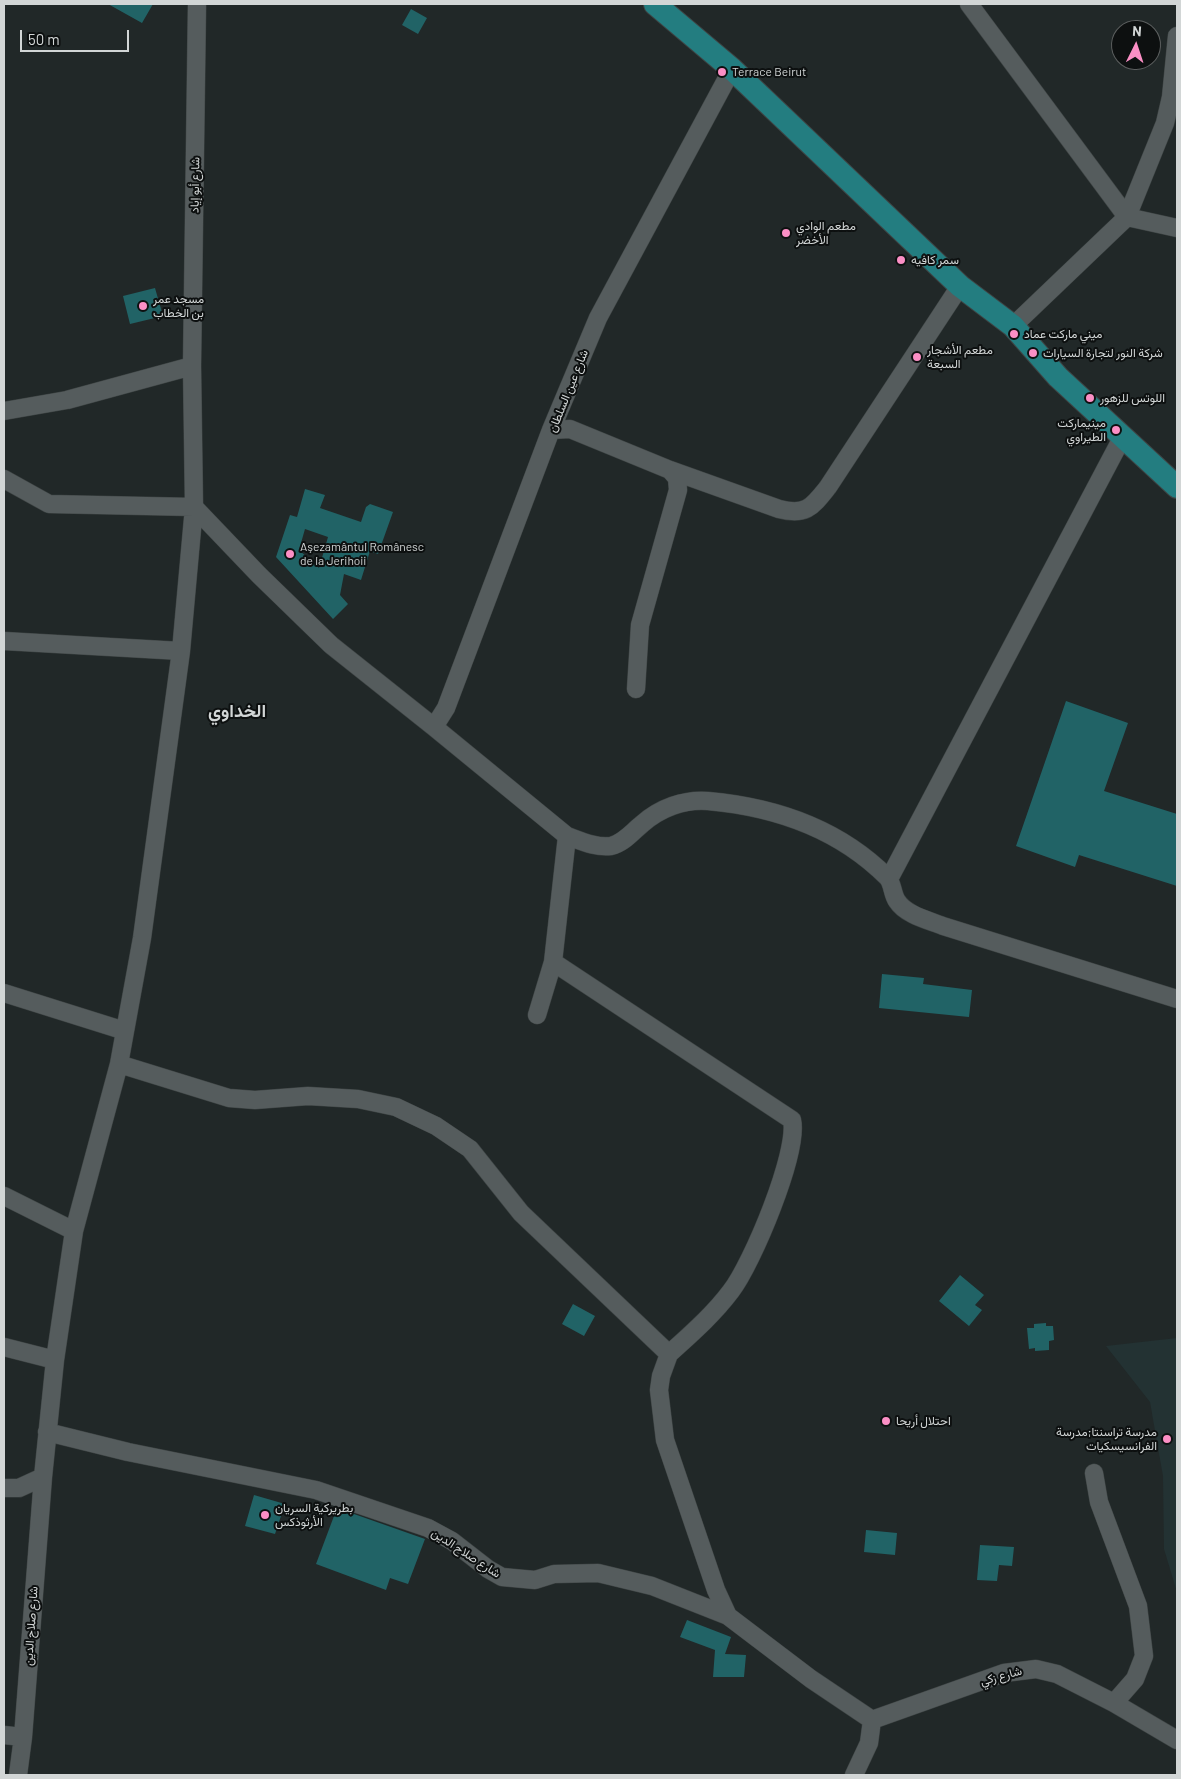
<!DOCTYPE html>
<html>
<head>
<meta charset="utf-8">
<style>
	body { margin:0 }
	#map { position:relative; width:1181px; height:1779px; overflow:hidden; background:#212828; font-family:Barlow,sans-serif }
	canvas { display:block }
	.frame { position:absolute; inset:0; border:5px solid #d2d6d6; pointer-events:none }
	.north { position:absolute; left:1111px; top:20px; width:50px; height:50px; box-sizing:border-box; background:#0d1010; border:1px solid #5c5f5f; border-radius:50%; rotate:4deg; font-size:14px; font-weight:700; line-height:20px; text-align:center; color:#d2d6d6 }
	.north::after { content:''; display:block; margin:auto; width:18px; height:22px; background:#fb8fc5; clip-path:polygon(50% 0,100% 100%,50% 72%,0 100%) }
	.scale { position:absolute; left:20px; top:30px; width:109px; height:22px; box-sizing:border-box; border:2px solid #d2d6d6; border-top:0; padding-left:6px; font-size:15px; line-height:18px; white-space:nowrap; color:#d2d6d6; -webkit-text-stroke:4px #0d1010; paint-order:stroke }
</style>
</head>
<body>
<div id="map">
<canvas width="1181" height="1779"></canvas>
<div class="frame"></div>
<div class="north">N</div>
<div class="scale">50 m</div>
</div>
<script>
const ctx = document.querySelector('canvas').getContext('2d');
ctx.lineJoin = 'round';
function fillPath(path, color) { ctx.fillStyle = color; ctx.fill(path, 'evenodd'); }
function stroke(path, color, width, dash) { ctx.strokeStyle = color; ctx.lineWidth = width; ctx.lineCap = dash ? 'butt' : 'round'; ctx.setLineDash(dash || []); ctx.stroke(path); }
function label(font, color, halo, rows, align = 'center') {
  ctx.font = font + ' Barlow,Vazirmatn,sans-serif'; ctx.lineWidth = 4; ctx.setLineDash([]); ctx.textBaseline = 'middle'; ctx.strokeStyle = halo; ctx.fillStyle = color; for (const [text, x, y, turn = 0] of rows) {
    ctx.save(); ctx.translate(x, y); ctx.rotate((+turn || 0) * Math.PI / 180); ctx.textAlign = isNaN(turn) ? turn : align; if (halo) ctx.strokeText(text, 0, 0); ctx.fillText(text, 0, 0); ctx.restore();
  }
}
const built = new Path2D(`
	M1177 1338V1592L1164 1549 1163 1476 1150 1402 1106 1346Z`);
const building = new Path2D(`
	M108 4H153L142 23Z
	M411 9 427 18 418 34 402 25Z
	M155 288 163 316 130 324 123 296Z
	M305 489 325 495 320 508 361 522 366 507 370 504 393 512 378 554 370 551 361 580 344 574 340 595 348 604 333 619 276 557 290 515 297 517ZM305 529 328 537 319 568 299 550Z
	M1066 701 1128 723 1104 791 1177 814V886L1079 855 1075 867 1016 846Z
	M882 974 924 978 923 984 972 990 969 1017 879 1008Z
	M960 1275 984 1295 975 1305 982 1310 969 1326 939 1301Z
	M573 1304 595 1316 584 1336 562 1324Z
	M1046 1323V1326H1053L1054 1340 1049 1341V1350L1035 1351V1348L1029 1349 1027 1328H1034V1324Z
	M254 1495 285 1504 275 1534 245 1526Z
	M337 1508 425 1539 408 1584 390 1578 386 1590 316 1564Z
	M866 1530 897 1533 895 1555 864 1552Z
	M980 1545 1014 1547 1012 1566 999 1565 997 1581 977 1580Z
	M687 1620 731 1637 725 1654 746 1655 744 1677H713L715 1650 680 1637Z`);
const minor = new Path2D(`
	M969 4 1127 217 1177 228
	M1013 326 1127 217 1165 123 1171 97 1177 36
	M4 411 67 400 192 366
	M551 430 570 429 670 470 677 478 678 490 640 625 636 689
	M670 470 779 509C806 516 812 507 828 487L960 286
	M4 479 49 504 194 507 259 575 331 645 434 727 567 836 553 962
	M4 641 181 651
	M434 727 446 708 551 430 598 318 732 69
	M567 836C581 841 596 848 611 846 624 843 632 832 642 824 660 808 684 799 708 801 775 807 839 829 887 877 893 883 892 894 897 901 906 915 928 920 943 926L1177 999
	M889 879 1122 438
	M4 993 125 1031
	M537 1015 553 962 792 1120C799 1152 752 1264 731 1291 713 1315 691 1334 669 1354
	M119 1064 142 938 181 651 194 507 192 366 197 4
	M4 1196 74 1231
	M4 1347 55 1360 74 1231 119 1064 229 1098 255 1100 308 1096 358 1099 396 1107 436 1126 470 1149 521 1213 669 1354 661 1376 659 1390 665 1440 716 1590 728 1616
	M47 1432 128 1452 316 1490 428 1528 452 1541 488 1569 502 1577 535 1580 554 1574 598 1573 652 1586 728 1616 811 1679 872 1720
	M1094 1473 1099 1502 1138 1606 1144 1656 1135 1679 1114 1703
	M4 1488H19L43 1477
	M4 1735 23 1737
	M18 1775 23 1737 43 1477 55 1360
	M854 1775 869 1743 872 1720 1004 1673 1036 1669 1057 1674 1114 1703 1177 1740`);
const major = new Path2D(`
	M655 4 732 69 960 286 1013 326 1058 377 1177 487`);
const markers = [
	[722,72,5,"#fb8fc5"],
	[786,233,5,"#fb8fc5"],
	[901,260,5,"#fb8fc5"],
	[143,306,5,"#fb8fc5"],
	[1014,334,5,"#fb8fc5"],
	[1033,353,5,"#fb8fc5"],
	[917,357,5,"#fb8fc5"],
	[1090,398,5,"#fb8fc5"],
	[1116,430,5,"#fb8fc5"],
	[290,554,5,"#fb8fc5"],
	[886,1421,5,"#fb8fc5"],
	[1167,1439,5,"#fb8fc5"],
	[265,1515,5,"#fb8fc5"]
];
const poiNames = [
	["Terrace Beirut",732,72],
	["مطعم الوادي",796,226],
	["الأخضر",796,240],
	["سمر كافيه",911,260],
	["مسجد عمر",153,299],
	["بن الخطاب",153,313],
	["ميني ماركت عماد",1024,334],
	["مطعم الأشجار",927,350],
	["السبعة",927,364],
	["شركة النور لتجارة السيارات",1043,353],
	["اللوتس للزهور",1100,398],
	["مينيماركت",1106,423,"right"],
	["الطيراوي",1106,437,"right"],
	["Aşezamântul Românesc",300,547],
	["de la Jerihoii",300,561],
	["احتلال أريحا",896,1421],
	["مدرسة تراسنتا;مدرسة",1157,1432,"right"],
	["الفرانسيسكيات",1157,1446,"right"],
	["بطريركية السريان",275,1508],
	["الأرثوذكس",275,1522]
];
const streetNames = [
	["شارع أبو إياد",195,185,-89],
	["شارع عين السلطان",568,391,-68],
	["شارع صلاح الدين",466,1553,33],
	["شارع صلاح الدين",31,1626,-86],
	["شارع زكي",1001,1676,-15]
];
const districtNames = [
	["الخداوي",237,711]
];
fillPath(built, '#233233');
fillPath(building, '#216366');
stroke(minor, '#3e4444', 19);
stroke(major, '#3e4444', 24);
stroke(minor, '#555c5d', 18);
stroke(major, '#237d80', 22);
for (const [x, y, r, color] of markers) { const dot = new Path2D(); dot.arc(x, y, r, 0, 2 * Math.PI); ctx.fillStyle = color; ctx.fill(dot); stroke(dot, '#0d1010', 2); }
label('12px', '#d2d6d6', '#0d1010', poiNames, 'left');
label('12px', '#d2d6d6', '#0d1010', streetNames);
label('bold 18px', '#d2d6d6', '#0d1010', districtNames);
</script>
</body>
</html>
